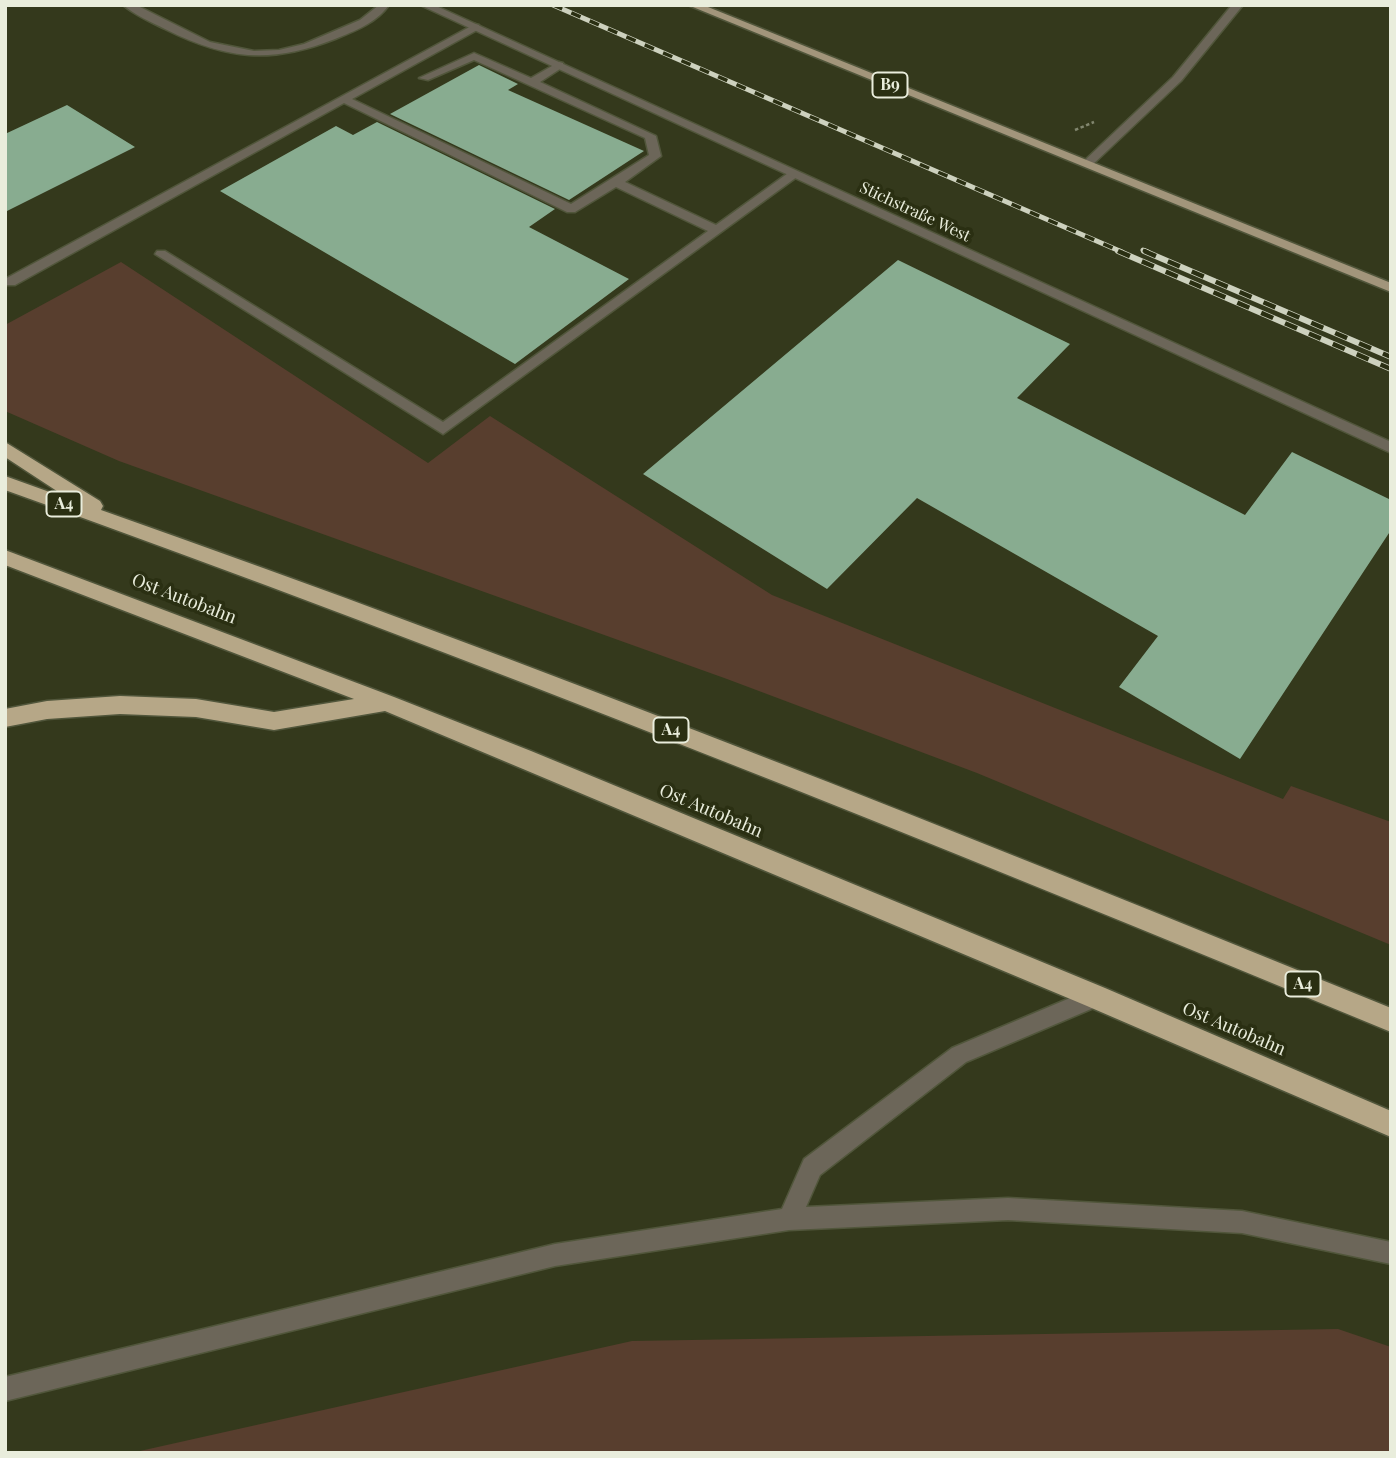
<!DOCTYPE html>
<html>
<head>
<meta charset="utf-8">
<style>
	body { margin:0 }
	#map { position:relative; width:1396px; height:1458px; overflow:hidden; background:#34391c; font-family:"Playfair Display",serif }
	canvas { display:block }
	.frame { position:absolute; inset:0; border:7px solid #e9eddc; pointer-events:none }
</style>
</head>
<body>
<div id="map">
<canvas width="1396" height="1458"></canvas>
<div class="frame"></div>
</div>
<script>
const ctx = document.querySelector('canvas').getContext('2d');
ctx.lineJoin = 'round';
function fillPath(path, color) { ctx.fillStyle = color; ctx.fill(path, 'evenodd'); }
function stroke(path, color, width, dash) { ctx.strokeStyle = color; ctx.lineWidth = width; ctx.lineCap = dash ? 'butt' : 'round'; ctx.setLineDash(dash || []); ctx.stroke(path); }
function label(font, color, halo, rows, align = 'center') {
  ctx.font = font + ' "Playfair Display",serif'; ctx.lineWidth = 7; ctx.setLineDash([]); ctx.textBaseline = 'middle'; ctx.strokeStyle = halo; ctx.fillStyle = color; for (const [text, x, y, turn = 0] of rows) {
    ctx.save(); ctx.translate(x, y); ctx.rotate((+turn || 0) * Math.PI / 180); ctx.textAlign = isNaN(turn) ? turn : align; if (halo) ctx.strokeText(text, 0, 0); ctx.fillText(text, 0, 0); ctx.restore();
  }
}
const green = new Path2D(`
	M121 262 428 463 490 416 772 595 1283 799 1291 786 1391 822V945L977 773 727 679 119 461 5 411V325Z
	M1338 1329 1391 1347V1453H131L632 1341Z`);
const building = new Path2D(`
	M479 65 518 84 508 90 644 151 569 200 390 114Z
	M67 105 135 147 5 212V134Z
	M377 122 555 209 529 227 629 279 515 364 220 191 336 126 353 135Z
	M898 260 1070 344 1017 398 1245 515 1292 452 1391 500V530L1240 759 1119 687 1158 636 917 498 827 589 643 474Z`);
const path = new Path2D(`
	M1075 130 1094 122`);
const service = new Path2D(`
	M475 24 479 25V29L352 99 571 204 649 155 645 138 474 60 428 80 419 78 474 53 531 78 559 62 563 63V67L540 82 656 136 661 156 625 182 716 225 791 171 801 174 443 434 155 254 157 251H165L443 422 708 231 616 187 575 212H567L344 103 15 285H5V279Z
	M1096 987 1103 990 1106 997 1103 1004 966 1062 820 1175 806 1207 1008 1198 1242 1211 1391 1242V1264L1242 1233 1008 1220 789 1230 555 1266 5 1401V1377L555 1244 782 1209 804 1159 952 1048Z`);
const minor = new Path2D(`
	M123 5H136L210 42 254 51 279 50 304 44 360 20 379 5H389C376 23 355 31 335 39 271 64 227 60 165 29 151 22 135 15 123 5Z
	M420 5H434L1391 442V453Z
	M1232 5H1243L1181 81 1091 166H1083V162L1173 77Z`);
const primary = new Path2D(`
	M688 5H703L1391 283V292Z`);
const motorway = new Path2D(`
	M5 442 100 501 103 506 101 510C536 663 964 834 1391 1008V1032C932 842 473 657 5 490V476L69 499 5 457Z
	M5 550 394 697 531 751 1105 988 1391 1111V1137L1087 1006 385 711 274 730 196 717 120 714 47 719 5 727V709L47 701 120 696 196 699 274 712 354 699 5 565Z`);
const railFar1 = new Path2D(`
	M553 5 1122 252
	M1143 250 1148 252`);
const rail = new Path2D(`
	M1118 251 1391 369
	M1144 251 1391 357`);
const shields = [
	[890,85,35],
	[64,504,35],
	[671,730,35],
	[1303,984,35]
];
const shieldNames = [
	["B9",890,85],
	["A4",64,504],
	["A4",671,730],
	["A4",1303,984]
];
const farStreetnames = [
	["Stichstraße West",915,212,25]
];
const streetNames = [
	["Ost Autobahn",184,599,21],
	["Ost Autobahn",711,811,23],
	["Ost Autobahn",1234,1029,23]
];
fillPath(green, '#583e2e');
fillPath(building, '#88ac90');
stroke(service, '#51563b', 3);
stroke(minor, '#51563b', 3);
stroke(primary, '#51563b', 3);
stroke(motorway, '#51563b', 3);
stroke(path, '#81866e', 2.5, [3.5, 2.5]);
fillPath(service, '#6c6659');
fillPath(minor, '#6c6659');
fillPath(primary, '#a2957b');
fillPath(motorway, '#b6a787');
stroke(railFar1, '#cdd1be', 5);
stroke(rail, '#cdd1be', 6);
stroke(railFar1, '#2a2f12', 3.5, [10]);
stroke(rail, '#2a2f12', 4.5, [13]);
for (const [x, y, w] of shields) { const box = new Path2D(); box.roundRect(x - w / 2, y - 12.5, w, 25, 5); ctx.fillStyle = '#2a2f12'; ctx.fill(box); stroke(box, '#e9eddc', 2); }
label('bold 16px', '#e9eddc', null, shieldNames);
label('16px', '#e9eddc', '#2a2f12', farStreetnames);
label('18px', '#e9eddc', '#2a2f12', streetNames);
</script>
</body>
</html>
